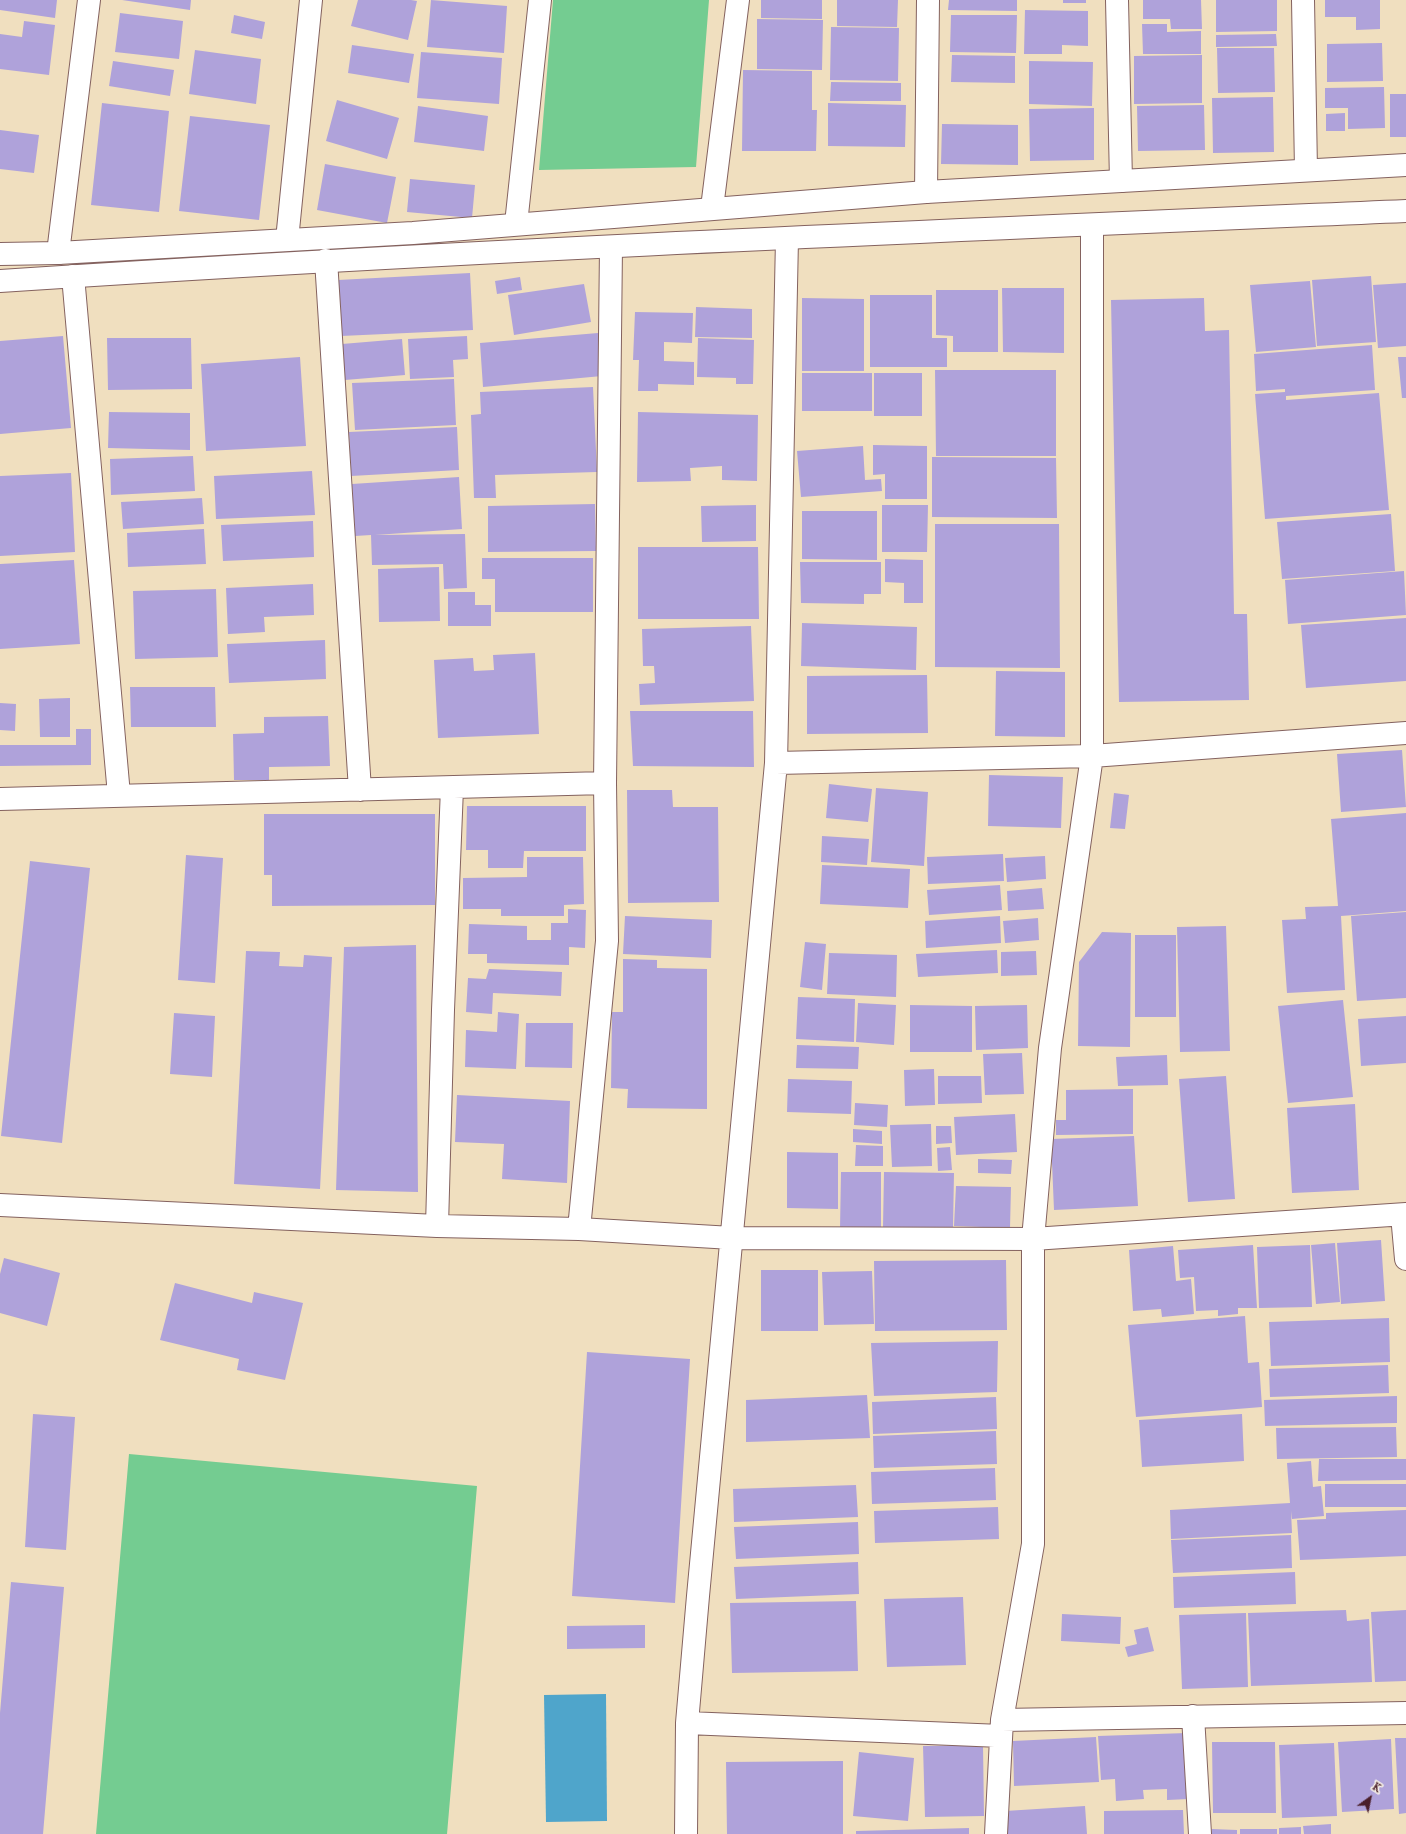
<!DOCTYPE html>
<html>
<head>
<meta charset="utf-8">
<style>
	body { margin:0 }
	#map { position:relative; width:1406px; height:1834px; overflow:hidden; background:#f0dfbf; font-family:"IM FELL Great Primer",serif }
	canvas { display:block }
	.north { position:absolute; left:1350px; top:1778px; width:40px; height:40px; -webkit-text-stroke:3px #fbf7ec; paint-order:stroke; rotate:33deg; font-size:11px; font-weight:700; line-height:16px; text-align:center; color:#4a1f2b }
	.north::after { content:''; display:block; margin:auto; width:14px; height:18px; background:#4a1f2b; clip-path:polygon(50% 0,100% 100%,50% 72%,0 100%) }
</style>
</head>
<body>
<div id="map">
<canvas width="1406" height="1834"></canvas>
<div class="north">K</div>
</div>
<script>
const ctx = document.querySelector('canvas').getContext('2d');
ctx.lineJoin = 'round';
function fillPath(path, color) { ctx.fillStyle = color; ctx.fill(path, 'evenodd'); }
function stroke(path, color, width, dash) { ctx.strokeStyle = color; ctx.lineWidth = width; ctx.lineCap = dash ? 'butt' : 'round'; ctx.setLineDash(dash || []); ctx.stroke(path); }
const green = new Path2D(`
	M553 0H709L696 167 539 170Z
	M129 1454 477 1486 447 1834H96Z`);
const water = new Path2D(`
	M606 1694 607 1821 546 1822 544 1695Z`);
const building = new Path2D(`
	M0 0H57L55 18 0 10Z
	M122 0H191L190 10Z
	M358 0H411L417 1 408 40 351 26Z
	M431 0 507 6 504 53 427 47Z
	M761 0H822V19L761 18Z
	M837 0H898L897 27 837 26Z
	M949 0H1017V11L948 10Z
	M1063 0H1086V3H1063Z
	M1143 0H1201L1202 29H1171L1170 19H1143Z
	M1216 0H1277V31L1216 32Z
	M1325 0H1380V29L1356 30V17H1325Z
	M1025 10 1088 11V46L1062 45V54H1024Z
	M120 13 183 21 179 59 115 52Z
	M234 15 265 22 262 39 231 33Z
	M951 15H1017L1016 53 950 52Z
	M757 19 823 20 822 70 757 69Z
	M24 21 55 25 49 75 0 69V34L22 37Z
	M1142 24H1167V32L1201 31V54H1143Z
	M831 27 899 28 898 81 830 80Z
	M1276 34 1277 46 1216 47V35Z
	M1382 43 1383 81 1327 82V44Z
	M352 45 414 54 409 83 348 73Z
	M1217 48H1274L1275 92 1218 93Z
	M195 50 261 59 256 104 189 94Z
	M421 52 502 58 499 104 417 98Z
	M952 55 1015 56V83L951 82Z
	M1202 55V103L1134 104V56Z
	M113 61 174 70 170 96 109 86Z
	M1029 61 1093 62 1092 106 1029 104Z
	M743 70 812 71V110H817L816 151H742Z
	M831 82 901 83V101H830Z
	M1384 87 1385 128 1348 129V108H1325V88Z
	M1390 94H1406V137H1390Z
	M1273 97 1274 152 1213 153 1212 98Z
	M337 100 399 118 387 159 326 141Z
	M102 103 169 111 159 212 91 205Z
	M828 103 906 105 905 147 828 146Z
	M1204 105 1205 150 1138 151 1137 106Z
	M418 106 488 116 484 151 414 142Z
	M1094 108V160L1030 161 1029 109Z
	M1345 113V131H1326V114Z
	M190 116 270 125 259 220 179 211Z
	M942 124 1018 125V165L941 164Z
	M0 130 39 135 34 173 0 169Z
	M325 164 396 177 387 223 317 210Z
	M410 179 475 185 472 218 407 212Z
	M470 273 473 330 341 336 338 280Z
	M1371 276 1376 342 1317 346 1312 280Z
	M520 277 522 290 497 294 495 281Z
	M1310 281 1316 347 1256 352 1250 285Z
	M1406 283V346L1378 348 1373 285Z
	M584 284 591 322 514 335 508 295Z
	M1002 288H1064V353L1003 352Z
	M936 290H998V352H953V336L936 335Z
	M870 295H932V338H947V367H870Z
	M802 298 864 299V371H802Z
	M1204 298 1205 331 1229 330 1234 614H1247L1249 700 1119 702 1111 300Z
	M696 307 752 309V338L695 337Z
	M635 312 693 313 692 343 664 342V361L694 362V385L658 384V391H638L639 360H633Z
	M598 333 602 376 483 387 480 343Z
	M63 336 71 428 0 434V341Z
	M467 336 468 359 453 360 454 377 410 379 408 339Z
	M107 338H191L192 389 108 390Z
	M698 338 754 340 753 384H736V378L697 377Z
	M402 339 405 375 345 380 342 344Z
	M1372 345 1375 390 1286 396V400L1379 393 1389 510 1265 519 1255 394 1285 392V389L1256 391 1254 354Z
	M300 357 306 446 206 451 201 364Z
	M1398 357H1406V398H1402Z
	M935 370H1056V456H936Z
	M802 373H872V411H802Z
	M874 373H922V416H874Z
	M454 379 456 425 355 430 352 383Z
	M593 387 597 472 495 475 496 498H474L471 415 481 414 480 392Z
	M109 412 190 413V450L108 448Z
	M638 412 758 415 757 481 722 480V466L690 468 691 481 637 482Z
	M457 427 459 470 351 476 349 432Z
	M873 445 927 446V499H885V474L873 475Z
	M863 446 865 480 881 479 882 491 801 497 797 451Z
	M193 456 195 491 111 495 110 459Z
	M932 457 1056 458 1057 518 932 517Z
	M312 471 315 515 216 519 214 476Z
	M71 473 75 552 0 556V476Z
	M459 477 462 529 375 535 465 534 467 588 444 589 443 564 372 565 371 535 355 536 352 484Z
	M202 498 204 524 123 529 121 502Z
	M595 504 596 551 488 552V506Z
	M756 505V541L702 542 701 506Z
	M882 505H928L927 552H882Z
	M802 511H877V560L802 559Z
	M1391 514 1395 571 1282 579 1277 522Z
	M313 521 314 557 223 561 221 525Z
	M935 524H1059L1060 668 935 667Z
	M204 529 206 564 128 567 127 533Z
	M638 547H758L759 619H638Z
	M482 558H593V612H495V579H482Z
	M885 559 923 560V603H904V583L885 582Z
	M74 560 80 644 0 649V564Z
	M800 562H881V594H864V604L801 603Z
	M439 567 440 621 379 622 378 569Z
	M1404 571 1406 615 1288 624 1285 580Z
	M313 584 314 615 264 617 265 632 228 634 226 588Z
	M216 589 218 657 135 659 133 591Z
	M448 592H475V605H491V626H448Z
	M1406 618V681L1306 688 1301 625Z
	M802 623 917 627 916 670 801 666Z
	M751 626 754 701 640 705 639 684 655 683 654 666H643L642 629Z
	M325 640 326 679 229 683 227 644Z
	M535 653 539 734 438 738 434 660 473 658 474 671 494 670 493 655Z
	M996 671 1065 672V737L995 736Z
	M927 675 928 733 807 734V676Z
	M130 687H215L216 727H131Z
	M70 698V737H40L39 699Z
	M0 703 16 704 15 731 0 730Z
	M630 711H753L754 767 633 766Z
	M328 716 330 766 269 767V780H234L233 734 264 733V717Z
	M76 729H91V765L0 766V745H76Z
	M1402 750 1406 807 1341 812 1337 754Z
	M989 775 1063 777 1061 828 988 826Z
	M829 784 872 789 868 822 826 818Z
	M876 788 928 792 924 866 871 862Z
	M627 790H672L673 807H718L719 902 628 903Z
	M1114 793 1129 795 1125 829 1110 828Z
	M467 806H586V851H524L523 868H488V850H466Z
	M1406 813V911L1341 916 1345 990 1287 993 1282 920 1306 919 1305 907 1338 906 1331 819Z
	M264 814H435V905L272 906V875H264Z
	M822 836 869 839 867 865 821 862Z
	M1003 854 1004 881 928 884 927 857Z
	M186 855 223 858 215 983 178 980Z
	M1045 856 1046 879 1007 882 1005 858Z
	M527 857H583L584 904 564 905V916H501V909H463V878L527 877Z
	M30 861 90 868 62 1143 1 1136Z
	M822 865 910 869 908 908 820 904Z
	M1000 885 1002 910 929 915 927 890Z
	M1042 888 1044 909 1008 911 1007 891Z
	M568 909 586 910 585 948 569 947V965L487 963V954H468L469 924 527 926V940H551V923H568Z
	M1406 912V998L1357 1001 1351 916Z
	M625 916 712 920 711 958 623 954Z
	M1000 916 1001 943 926 948 925 921Z
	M1038 918 1039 940 1005 943 1003 921Z
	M1226 926 1230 1051 1180 1052 1177 927Z
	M1102 932 1131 933 1130 1047 1078 1046 1079 962Z
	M1135 935H1176V1017H1135Z
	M805 942 826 944 822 990 800 987Z
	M416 945 418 1192 336 1190 344 947Z
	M997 950 998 973 918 977 916 954Z
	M246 951 280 952 279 966 303 967 304 955 332 957 320 1189 234 1184Z
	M1036 951 1037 975 1001 976V952Z
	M829 953 897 955 896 997 827 994Z
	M623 959 657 960V968L707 969V1109L627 1108 628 1089 611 1088 612 1012H623Z
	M489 969 562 972 561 996 493 993 492 1014 466 1012 468 978 486 979Z
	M798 997 855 999 854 1042 796 1039Z
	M1343 1000 1353 1097 1288 1103 1278 1006Z
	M858 1003 896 1005 894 1045 856 1042Z
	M910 1005 972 1006V1052H910Z
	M1027 1005 1028 1048 976 1050 975 1006Z
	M498 1012 519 1014 516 1069 465 1067 466 1030 497 1032Z
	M174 1013 215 1016 212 1077 170 1074Z
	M1406 1016V1063L1361 1066 1358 1019Z
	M526 1023H573L572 1068 525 1067Z
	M797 1045 859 1047 858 1069 796 1068Z
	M1022 1053 1024 1094 985 1095 983 1054Z
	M1167 1055 1168 1085 1118 1086 1116 1057Z
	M934 1069 935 1105 905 1106 904 1070Z
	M938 1076H981L982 1103 938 1104Z
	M1226 1076 1235 1199 1188 1202 1179 1079Z
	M788 1079 852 1081 851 1114 787 1112Z
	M1133 1089V1134L1056 1135V1120H1066V1090Z
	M457 1095 570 1101 567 1183 502 1179 504 1144 455 1142Z
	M855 1103 888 1105 887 1127 854 1125Z
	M1355 1104 1359 1190 1292 1193 1287 1108Z
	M1015 1114 1017 1152 956 1155 954 1117Z
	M931 1124 932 1166 892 1167 890 1125Z
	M936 1126H951L952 1143 936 1144Z
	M853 1129 882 1131V1144L853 1142Z
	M1134 1136 1138 1206 1054 1210 1051 1139Z
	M856 1145 883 1146V1166H855Z
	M950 1147 952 1170 938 1171 937 1148Z
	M787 1152 838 1153V1209L787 1208Z
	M978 1159 1012 1160 1011 1174 978 1173Z
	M841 1172H881V1229H840Z
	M884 1172 954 1173 953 1228 883 1227Z
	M956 1186 1011 1187 1010 1228 954 1226Z
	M1381 1240 1385 1301 1341 1304 1337 1243Z
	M1335 1243 1340 1302 1316 1304 1311 1245Z
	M1253 1245 1257 1308H1238V1314L1218 1316V1310L1196 1311 1194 1277 1180 1278 1178 1250Z
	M1310 1245 1312 1307 1259 1308 1257 1247Z
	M1173 1246 1176 1281 1191 1279 1194 1314 1162 1317 1161 1309 1133 1311 1129 1250Z
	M4 1258 60 1273 47 1326 0 1313V1274Z
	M1006 1260 1007 1330 875 1331 874 1261Z
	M761 1270H818V1331H761Z
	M872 1271 874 1324 824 1325 822 1272Z
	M175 1283 252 1303 254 1292 303 1303 285 1380 237 1370 239 1359 160 1340Z
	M1245 1316 1248 1363 1259 1362 1262 1407 1136 1417 1128 1325Z
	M1389 1318 1390 1362 1271 1366 1269 1322Z
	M998 1341 997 1392 874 1396 871 1343Z
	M587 1352 690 1359 675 1603 572 1596Z
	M1388 1365 1389 1393 1270 1397 1269 1369Z
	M867 1395 870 1438 746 1442V1400Z
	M1397 1396V1423L1265 1426 1264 1400Z
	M996 1397 997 1429 873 1434 872 1402Z
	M33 1414 75 1417 66 1550 25 1547Z
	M1242 1414 1244 1461 1142 1467 1139 1420Z
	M1396 1427 1397 1457 1277 1459 1276 1428Z
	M996 1431 997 1464 874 1468 873 1436Z
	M1319 1459H1406V1480L1318 1481Z
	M1311 1461 1313 1487 1321 1486 1324 1516 1292 1519 1291 1511 1292 1533 1171 1539 1170 1510 1290 1503 1287 1463Z
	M995 1468 996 1500 872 1504 871 1472Z
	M1325 1484H1406V1507H1325Z
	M856 1485 858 1517 734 1522 733 1489Z
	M998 1507 999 1539 875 1543 874 1511Z
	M1406 1510V1556L1300 1560 1297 1520 1326 1519V1513Z
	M858 1522 859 1554 736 1559 734 1527Z
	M1291 1535 1292 1568 1173 1573 1171 1540Z
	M858 1562 859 1594 736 1599 734 1567Z
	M1295 1572 1296 1604 1174 1608 1173 1577Z
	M11 1582 64 1587 43 1834H0V1713Z
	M963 1597 966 1665 887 1667 884 1599Z
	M856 1601 858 1671 732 1673 730 1603Z
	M1346 1610 1347 1621 1369 1619 1372 1682 1251 1686 1248 1613Z
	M1406 1610V1681L1375 1682 1371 1612Z
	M1246 1613 1248 1687 1182 1689 1179 1615Z
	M1062 1614 1121 1617 1120 1644 1061 1641Z
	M645 1625V1648L567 1649V1626Z
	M1148 1627 1154 1651 1128 1657 1125 1647 1137 1644 1134 1630Z
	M1187 1733 1189 1799 1167 1800V1789L1143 1790 1144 1799 1116 1801 1115 1779 1101 1780 1098 1736Z
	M1096 1737 1099 1782 1014 1786 1013 1741Z
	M1395 1738H1406V1813L1399 1814Z
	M1391 1739 1394 1809 1342 1812 1338 1742Z
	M1212 1742H1275L1276 1813H1213Z
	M1334 1743 1337 1816 1282 1818 1279 1745Z
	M983 1745 984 1816 925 1817 923 1746Z
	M859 1752 914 1758 908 1821 853 1816Z
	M843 1761V1834H727L726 1762Z
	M1085 1806 1087 1834H1007L1005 1811Z
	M1183 1810 1184 1834H1104V1811Z
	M1331 1824V1834H1304L1303 1826Z
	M1301 1827V1834H1279V1828Z
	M969 1828V1834H856V1831Z
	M1212 1829 1237 1830V1834H1211Z
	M1240 1829H1277V1834H1240Z`);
const minor = new Path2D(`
	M1117 0 1121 181
	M1303 0 1306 170
	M926 192 928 0
	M712 208 738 0
	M516 224 540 0
	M58 253 89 0
	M326 260 360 790
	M73 276 119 795
	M776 763 1092 756 1406 733
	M0 799 605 783
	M0 1205 437 1226 579 1229 732 1238 1033 1239 1406 1214
	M1402 1215 1406 1259
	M437 1226 443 1010 452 788
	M579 1229 607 941 605 783 611 247
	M1193 1716 1200 1834
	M1002 1720 1406 1713
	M687 1723 1001 1736
	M686 1834 687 1723 698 1596 776 763 787 239
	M996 1834 1002 1720 1033 1544V1239L1050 1048 1092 756V225`);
const tertiary = new Path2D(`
	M287 240 311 0`);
const secondary = new Path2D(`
	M0 254 58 253 413 233 926 192 1406 165
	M0 281C468 250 937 231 1406 211`);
fillPath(green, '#74cc91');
fillPath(water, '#4fa5cb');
fillPath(building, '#afa2da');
stroke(minor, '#84625f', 24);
stroke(tertiary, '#84625f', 24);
stroke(secondary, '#84625f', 24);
stroke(minor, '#fff', 22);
stroke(tertiary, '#fff', 22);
stroke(secondary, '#fff', 22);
</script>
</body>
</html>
